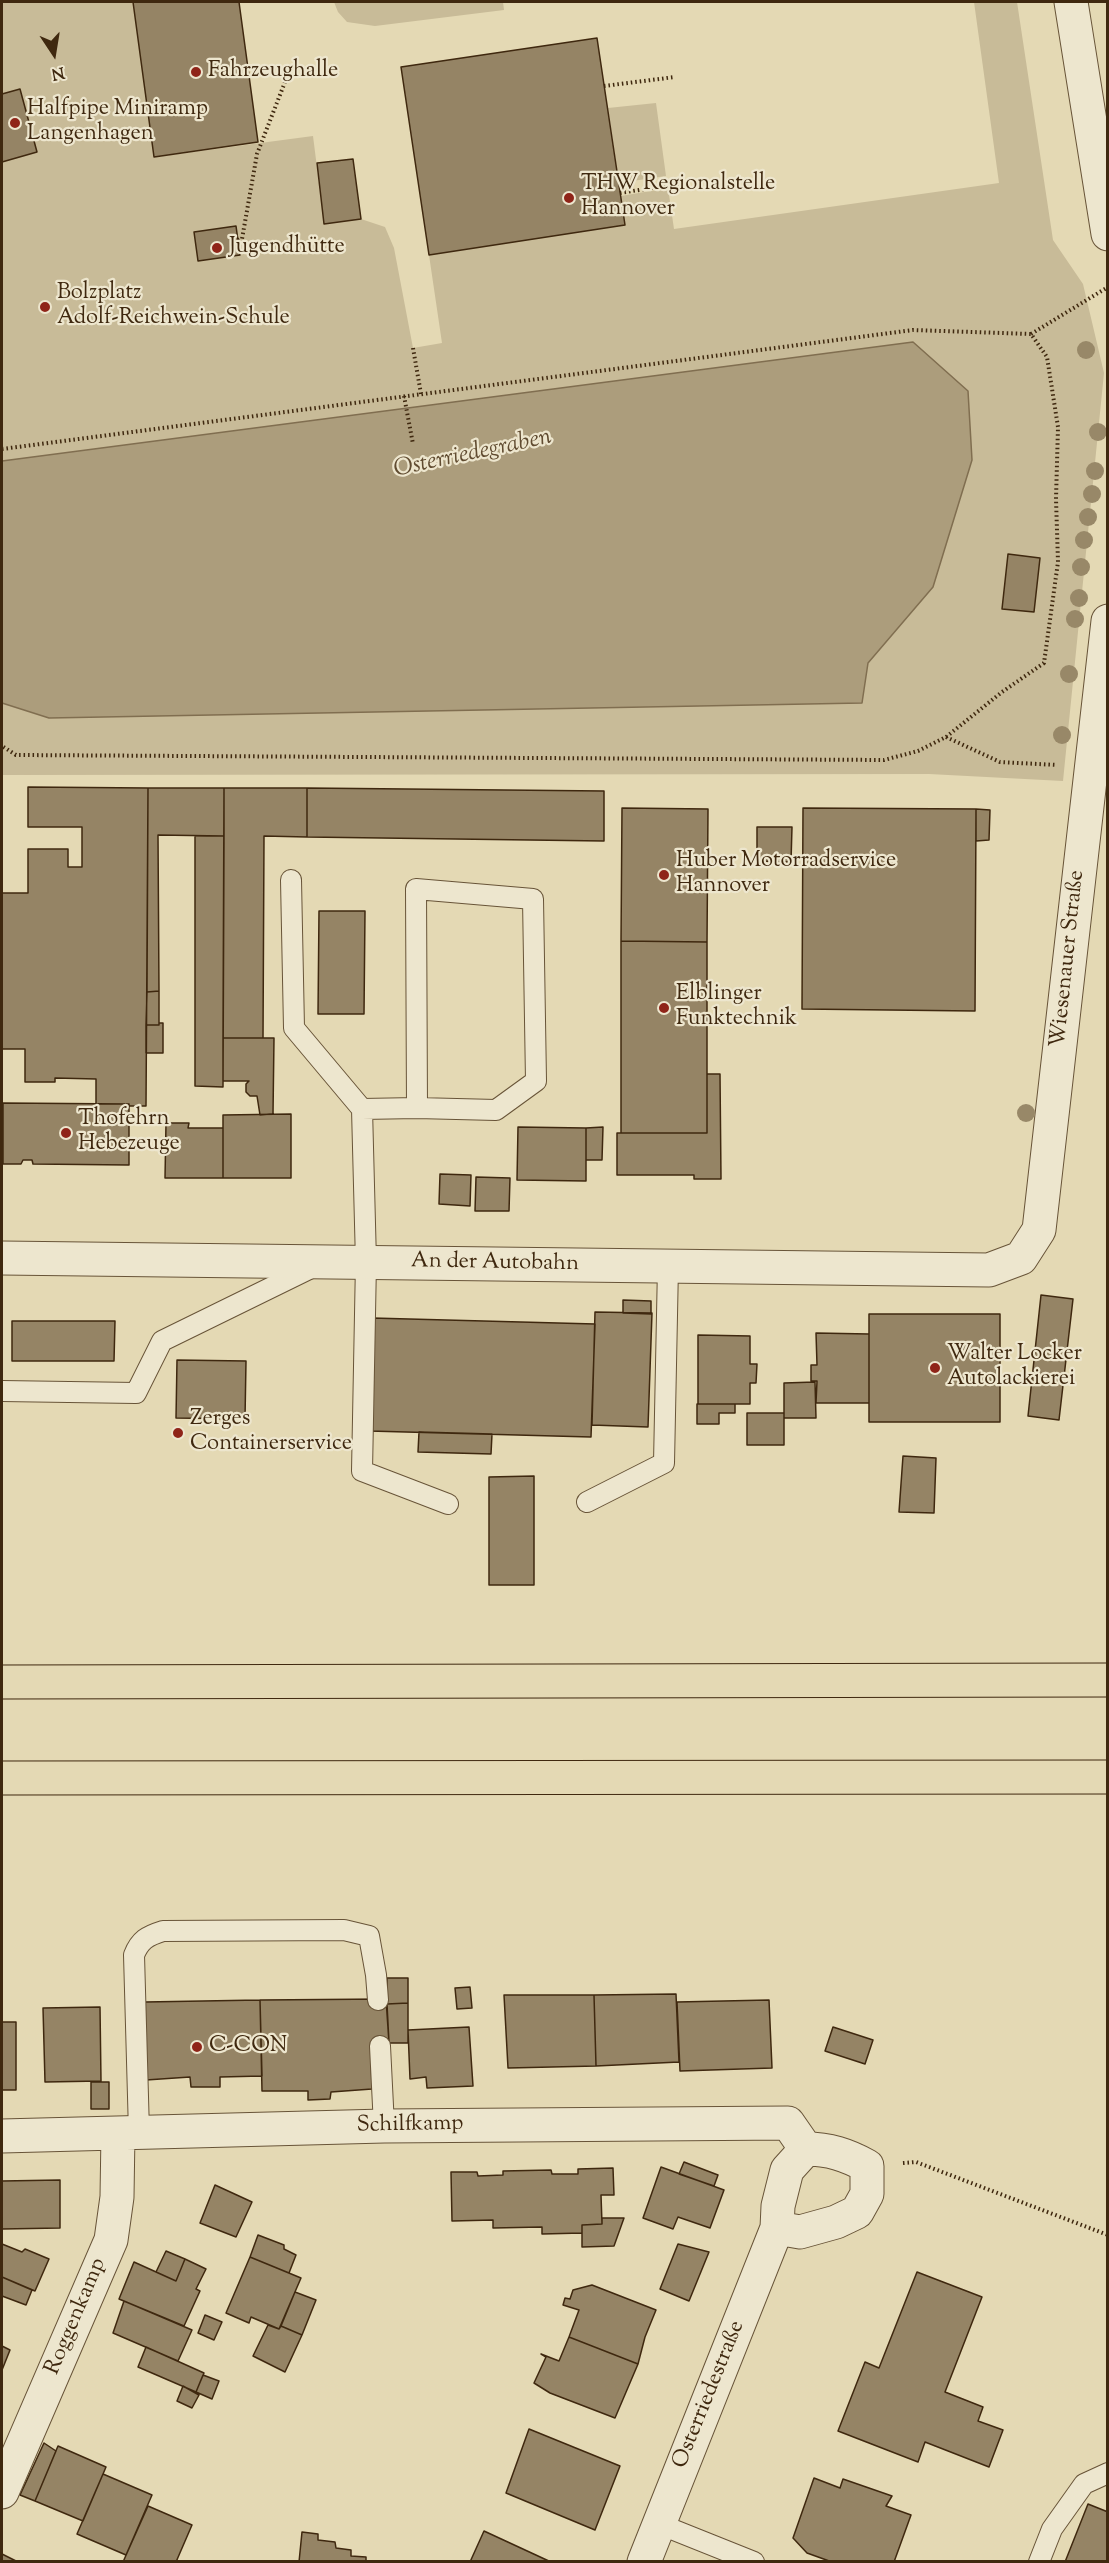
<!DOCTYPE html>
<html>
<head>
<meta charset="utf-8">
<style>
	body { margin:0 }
	#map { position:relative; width:1109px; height:2563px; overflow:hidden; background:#e4d9b4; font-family:"Sorts Mill Goudy",serif }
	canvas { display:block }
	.frame { position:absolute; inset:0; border:3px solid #3f280f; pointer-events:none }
	.north { position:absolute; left:24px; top:24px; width:60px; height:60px; -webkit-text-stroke:4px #ede6ce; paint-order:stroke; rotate:168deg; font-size:16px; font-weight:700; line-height:24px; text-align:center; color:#3f280f }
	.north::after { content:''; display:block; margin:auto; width:21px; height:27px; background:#3f280f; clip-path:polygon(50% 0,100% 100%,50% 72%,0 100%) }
</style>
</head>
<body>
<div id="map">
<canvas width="1109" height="2563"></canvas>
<div class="frame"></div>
<div class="north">N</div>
</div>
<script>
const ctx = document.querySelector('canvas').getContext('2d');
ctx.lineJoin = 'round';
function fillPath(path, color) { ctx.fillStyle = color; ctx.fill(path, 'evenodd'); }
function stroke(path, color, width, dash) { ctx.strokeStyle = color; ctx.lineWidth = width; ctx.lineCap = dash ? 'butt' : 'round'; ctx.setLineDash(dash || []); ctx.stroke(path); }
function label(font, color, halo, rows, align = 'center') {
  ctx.font = font + ' "Sorts Mill Goudy",serif'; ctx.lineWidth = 4.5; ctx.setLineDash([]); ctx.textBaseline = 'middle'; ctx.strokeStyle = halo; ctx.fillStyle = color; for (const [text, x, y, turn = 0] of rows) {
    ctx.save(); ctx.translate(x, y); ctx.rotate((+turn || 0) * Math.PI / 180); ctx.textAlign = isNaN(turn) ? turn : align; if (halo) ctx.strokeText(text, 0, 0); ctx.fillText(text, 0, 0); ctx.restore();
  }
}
const green = new Path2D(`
	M2 2H133L155 157 313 136 324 223 361 219 385 227 394 248 413 348 442 343 429 255 624 225 621 196 668 188 674 229 999 183 974 2H1017L1053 240 1083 284 1104 373 1063 781 929 774 2 775V703L49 718 868 663 933 587 913 342 2 461Z
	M334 2H503L504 10 375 26 347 22 338 12Z
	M656 103 666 176 619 183 608 108Z`);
const water = new Path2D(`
	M913 342 968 391 972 460 933 587 868 663 862 703 49 718 2 703V461Z`);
const building = new Path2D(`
	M133 2H239L258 142 154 157Z
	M597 38 625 225 429 255 401 67Z
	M20 89 37 152 2 162V94Z
	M353 159 361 219 324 224 317 163Z
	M236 226 240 255 198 261 194 232Z
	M1008 554 1040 558 1034 612 1002 609Z
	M28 787 148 788 146 1106H128L129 1104H96V1079L55 1078V1082H25V1049H2V893H28V849H68V867H82V827H28Z
	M148 788H224V836L158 835 159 991 147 992Z
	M224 788H307V837L264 836 263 1038H223Z
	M307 788 604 791V841L307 837Z
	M622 808 708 809 707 942 621 941Z
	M803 808 976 809 975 1011 802 1009Z
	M976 809 990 810 989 840 976 841Z
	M757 827H792L791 862 757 861Z
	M195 836H224L223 1087 195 1086Z
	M319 911H365L364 1014H318Z
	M621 941 707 942V1133H621Z
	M159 991V1025H146L147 992Z
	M159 1023H163V1053H146V1025H159Z
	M223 1038H274L273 1114 260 1115 257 1096H250L246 1092V1084L249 1081H223Z
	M707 1074H720L721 1179H694V1175H617V1133H707Z
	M3 1103 129 1104V1165L33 1164 32 1160H23L21 1164H3Z
	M291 1114V1178H223V1115Z
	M166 1123H189L188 1128H223V1178H165Z
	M518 1127 586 1128V1181L517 1180Z
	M603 1127 602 1160H586V1128Z
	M440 1174 471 1175 470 1206 439 1204Z
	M476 1177 510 1178 509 1211H475Z
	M1041 1295 1073 1299 1059 1420 1028 1416Z
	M623 1300 651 1301V1314L623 1313Z
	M595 1312 652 1313 648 1427 592 1425Z
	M869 1314H1000V1422H869Z
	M372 1318 595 1324 591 1437 369 1431Z
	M12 1321H115L114 1361H12Z
	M816 1333 869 1334V1403H816L817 1381H811V1365H817Z
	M698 1335 750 1336V1364H757L756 1383H750V1404H698Z
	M177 1360 246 1361 245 1419 176 1418Z
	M815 1382 816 1418H784V1383Z
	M697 1404H735V1413H719V1424H697Z
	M747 1413H784V1445H747Z
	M419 1432 492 1434 491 1454 418 1452Z
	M903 1456 936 1458 934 1513 899 1512Z
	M534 1476V1585H489V1477Z
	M387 1978H408V2003L387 2004Z
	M470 1987 472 2008 457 2009 455 1988Z
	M676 1994 679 2062 596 2066 594 1995Z
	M504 1995H594L596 2066 508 2068Z
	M386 1999 389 2043 371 2046 372 2089 331 2092 330 2099 308 2100V2091H262L260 2000Z
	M260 2000 262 2076 220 2077V2087H191L190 2077 146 2080 145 2002Z
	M769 2000 772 2068 680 2071 677 2002Z
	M408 2003V2043H389L387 2004Z
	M100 2007 101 2081 45 2082 43 2008Z
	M2 2022H16V2090H2Z
	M469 2027 473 2086 427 2088 426 2077 410 2079 408 2030Z
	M833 2027 873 2040 865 2064 825 2051Z
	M91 2082H109V2109H91Z
	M684 2162 718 2175 714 2186 679 2174Z
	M661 2167 724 2190 710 2228 678 2217 673 2229 643 2218Z
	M613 2168 614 2195H601L602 2224 582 2225V2233L542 2234V2227L493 2228V2220L452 2221 451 2172H477L478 2176 503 2175V2171L551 2170 552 2174H578V2169Z
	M60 2180V2228L2 2229V2181Z
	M215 2185 252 2202 236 2237 200 2223Z
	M602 2218H624L614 2246 582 2247V2225L602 2224Z
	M258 2235 284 2245V2249L296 2255 289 2273 250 2257Z
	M2 2244 22 2252 25 2249 49 2259 35 2291 2 2277Z
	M678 2244 709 2252 689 2301 660 2289Z
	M166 2251 185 2259 176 2281 156 2272Z
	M250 2257 301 2278 279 2329 251 2317 249 2323 226 2313Z
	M185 2259 206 2269 196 2289 200 2291 184 2326 119 2299 134 2262 176 2281Z
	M917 2272 982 2297 945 2392 983 2407 978 2421 1003 2430 989 2467 925 2442 918 2462 838 2431 865 2362 879 2368Z
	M2 2277 32 2290 26 2305 2 2296Z
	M592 2285 656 2310 645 2337 638 2364 569 2337 579 2310 563 2305 565 2298 570 2299 573 2290Z
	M295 2292 316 2300 302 2335 281 2326Z
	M124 2301 192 2330 178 2361 113 2333Z
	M205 2315 222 2322 214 2340 198 2333Z
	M268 2325 279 2329 281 2326 302 2335 285 2372 253 2356Z
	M569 2337 638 2364 615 2418 550 2393 534 2383 546 2357 541 2354 559 2361Z
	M2 2346 10 2350 2 2370Z
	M146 2347 204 2373 196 2392 138 2367Z
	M203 2375 219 2381 212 2399 196 2392Z
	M183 2386 199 2395 192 2408 177 2401Z
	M529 2429 620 2466 595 2530 506 2493Z
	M44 2443 56 2451 35 2501 20 2495Z
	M58 2446 106 2467 83 2521 35 2501Z
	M103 2474 152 2495 126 2555 77 2534Z
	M814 2478 840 2488 843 2479 892 2496 886 2506 911 2515 894 2562H832L807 2553 793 2538Z
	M1088 2504 1108 2512V2562H1065Z
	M148 2506 192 2525 176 2562H123Z
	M484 2531 551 2562H470Z
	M302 2532 318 2534V2540L335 2542 336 2548 351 2550V2556L366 2557V2562H299Z
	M2 2554 18 2562H2Z`);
const path = new Path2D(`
	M604 86 675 77
	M620 193 689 182
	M238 240 242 239 257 154 292 64
	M1031 334 1108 287
	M413 348 421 394
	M404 396 413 444
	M2 449 913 330 1031 334 1047 357 1058 427 1056 499 1058 562 1044 663 1002 692 946 737 918 751 884 760 16 755 2 746
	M946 737 1000 762 1057 765
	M903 2163 916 2162 1108 2235`);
const service = new Path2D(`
	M291 880 294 1028 362 1109
	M417 1108 496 1110 536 1081 533 899 416 889 417 1108 362 1109 366 1262 362 1471 448 1504
	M2 1391 136 1393 162 1341 313 1267
	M587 1502 664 1463 668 1266
	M380 2046 384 2126
	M139 2132 134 1955C140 1940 147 1936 163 1931L344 1930 369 1936 376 1975 378 2000
	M659 2524 754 2562
	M1039 2562 1052 2529 1084 2484 1108 2473`);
const minor = new Path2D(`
	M1071 2 1108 234
	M2 1258 989 1270 1021 1258 1039 1230 1108 621
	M2 2136 384 2126 788 2123 806 2149
	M2 2492 111 2240 117 2197 118 2133
	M644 2562 777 2228 778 2206 787 2170 806 2149C829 2149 847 2155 867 2166V2194L857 2212 836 2222 800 2232 777 2228`);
const motorway = new Path2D(`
	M2 1682 1108 1680
	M2 1778 1108 1777`);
const trees = [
	[1086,350],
	[1098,432],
	[1095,471],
	[1092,494],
	[1088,517],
	[1084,540],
	[1081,567],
	[1079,598],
	[1075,619],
	[1069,674],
	[1062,735],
	[1026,1113]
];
const markers = [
	[196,72,6,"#8f2418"],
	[15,123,6,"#8f2418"],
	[569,198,6,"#8f2418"],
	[217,248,6,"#8f2418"],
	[45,307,6,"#8f2418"],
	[664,875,6,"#8f2418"],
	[664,1008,6,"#8f2418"],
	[66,1133,6,"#8f2418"],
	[935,1368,6,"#8f2418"],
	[178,1433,6,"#8f2418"],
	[197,2047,6,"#8f2418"]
];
const poiNames = [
	["Fahrzeughalle",208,72],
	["Halfpipe Miniramp",27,110],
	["Langenhagen",27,135],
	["THW Regionalstelle",581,185],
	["Hannover",581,210],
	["Jugendhütte",229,248],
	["Bolzplatz",57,294],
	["Adolf-Reichwein-Schule",57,319],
	["Huber Motorradservice",676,862],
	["Hannover",676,887],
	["Elblinger",676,995],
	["Funktechnik",676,1020],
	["Thofehrn",78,1120],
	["Hebezeuge",78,1145],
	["Walter Locker",947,1355],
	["Autolackierei",947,1380],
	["Zerges",190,1420],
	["Containerservice",190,1445],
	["C-CON",209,2047]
];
const streetNames = [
	["Wiesenauer Straße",1069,959,-84],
	["An der Autobahn",495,1264,1],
	["Schilfkamp",410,2126,-1],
	["Roggenkamp",77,2317,-67],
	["Osterriedestraße",710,2395,-68]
];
const waterNames = [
	["Osterriedegraben",473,455,-12]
];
fillPath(green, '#c8bb98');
fillPath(water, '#ac9d7c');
stroke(water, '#806e50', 1.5);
fillPath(building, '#958465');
stroke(building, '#3f280f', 1.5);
stroke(service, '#685438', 22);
stroke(minor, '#685438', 35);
stroke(motorway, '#3f280f', 35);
stroke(path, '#3f280f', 4, [1.5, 3]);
stroke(service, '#ede6ce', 20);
stroke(minor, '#ede6ce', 33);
stroke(motorway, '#e4d9b4', 33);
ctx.fillStyle = '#988868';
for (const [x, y] of trees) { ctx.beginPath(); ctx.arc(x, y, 9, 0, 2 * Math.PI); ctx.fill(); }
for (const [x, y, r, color] of markers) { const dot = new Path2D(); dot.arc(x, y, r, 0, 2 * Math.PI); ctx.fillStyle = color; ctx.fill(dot); stroke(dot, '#ede6ce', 2); }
label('22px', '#3f280f', '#ede6ce', poiNames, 'left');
label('22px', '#3f280f', '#ede6ce', streetNames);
label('italic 24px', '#604b30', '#ede6ce', waterNames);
</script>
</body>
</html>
